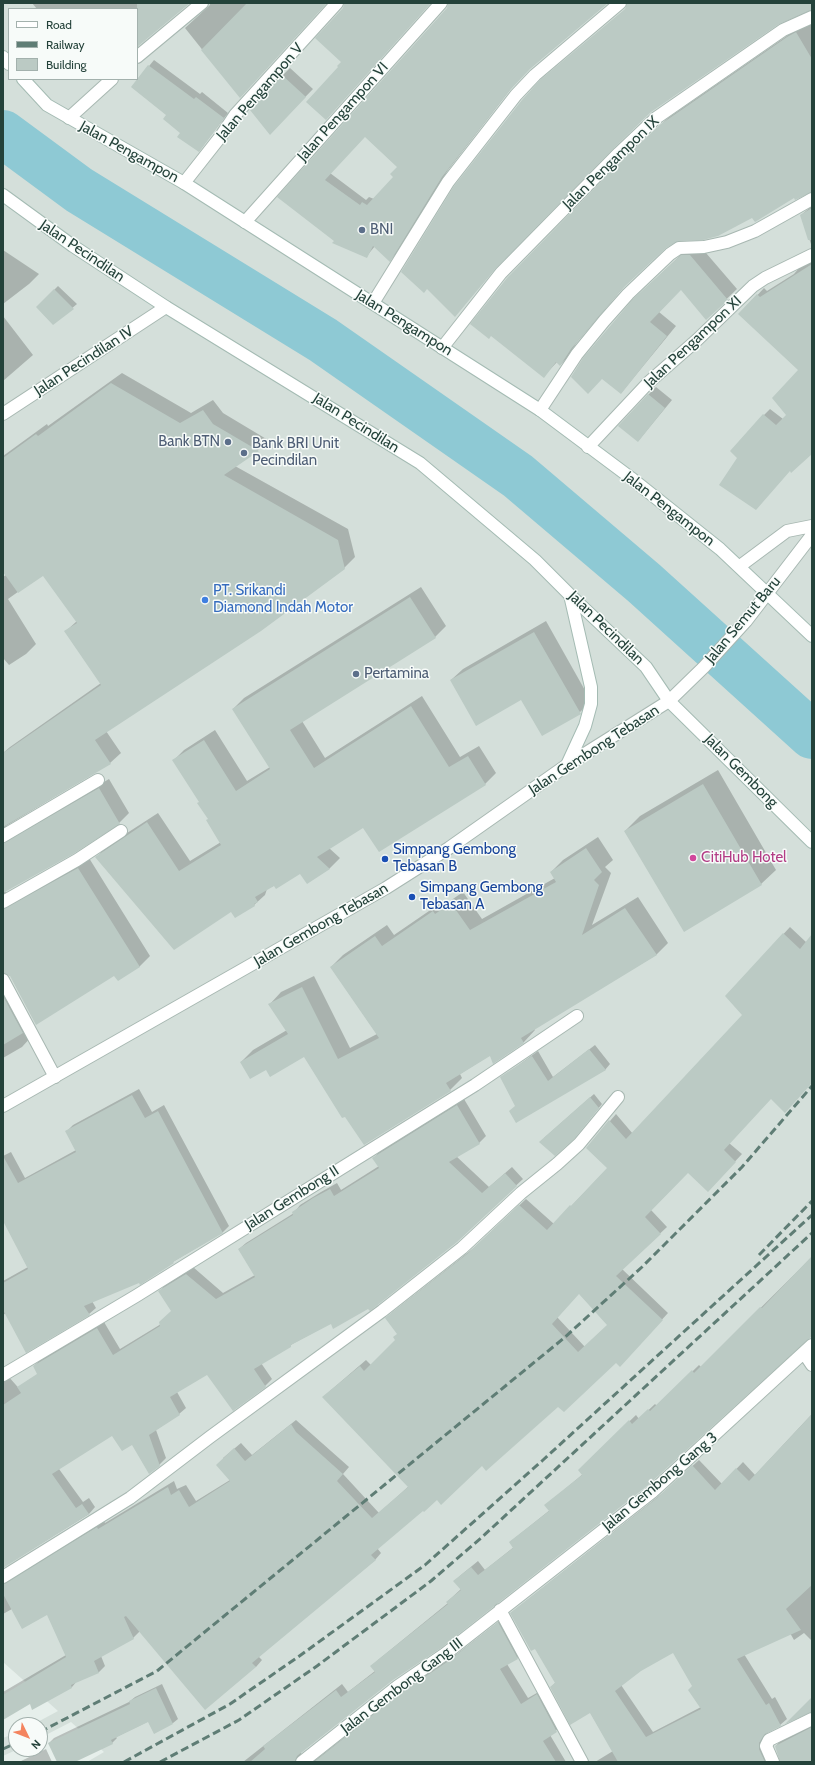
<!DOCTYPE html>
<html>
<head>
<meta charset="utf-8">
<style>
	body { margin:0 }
	#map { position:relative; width:815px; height:1765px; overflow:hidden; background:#e6efeb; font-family:Cabin,sans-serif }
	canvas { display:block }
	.frame { position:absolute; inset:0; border:4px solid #24423a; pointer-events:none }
	.legend { position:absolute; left:8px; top:8px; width:130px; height:72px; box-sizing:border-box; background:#f7fbf9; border:1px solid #a3b1ad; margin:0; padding:5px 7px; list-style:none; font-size:12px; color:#24423a }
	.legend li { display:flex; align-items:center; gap:8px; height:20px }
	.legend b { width:20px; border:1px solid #a3b1ad }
	.north { position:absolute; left:8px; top:1717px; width:40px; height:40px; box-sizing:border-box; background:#f7fbf9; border:1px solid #a3b1ad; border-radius:50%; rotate:133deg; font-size:11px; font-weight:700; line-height:16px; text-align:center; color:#24423a }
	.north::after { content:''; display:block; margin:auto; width:14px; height:18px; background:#f4845f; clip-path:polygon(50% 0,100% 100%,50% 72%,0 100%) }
</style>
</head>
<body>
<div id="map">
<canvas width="815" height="1765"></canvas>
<div class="frame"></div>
<ul class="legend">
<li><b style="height:5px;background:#fff"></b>Road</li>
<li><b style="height:5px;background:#5f7d75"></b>Railway</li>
<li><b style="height:11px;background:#bbcac4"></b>Building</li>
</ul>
<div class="north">N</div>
</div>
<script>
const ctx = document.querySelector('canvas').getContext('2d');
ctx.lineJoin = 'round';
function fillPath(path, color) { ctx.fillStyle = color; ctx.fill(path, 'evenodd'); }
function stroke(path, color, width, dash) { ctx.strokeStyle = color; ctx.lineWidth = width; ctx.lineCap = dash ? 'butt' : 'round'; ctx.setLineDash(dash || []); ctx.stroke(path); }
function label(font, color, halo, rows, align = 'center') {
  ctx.font = font + ' Cabin,sans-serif'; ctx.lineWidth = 3; ctx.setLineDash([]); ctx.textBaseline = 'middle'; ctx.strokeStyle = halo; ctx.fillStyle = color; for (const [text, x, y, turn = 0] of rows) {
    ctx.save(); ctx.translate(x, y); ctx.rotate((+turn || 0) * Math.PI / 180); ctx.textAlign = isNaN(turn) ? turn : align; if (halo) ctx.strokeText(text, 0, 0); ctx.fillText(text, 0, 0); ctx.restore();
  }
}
const built = new Path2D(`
	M3 3H812V1762H87L104 1752 71 1722 40 1738V1725H32L58 1711 3 1662ZM9 9H137V79H9Z
	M16 1733V1749H18L3 1756V1738Z`);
const shadow = new Path2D(`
	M32 3H163L137 28V9H37Z
	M210 3H326L240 97 185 28 210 5Z
	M449 3H607L531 67 516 82 448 170 396 254 390 260 375 246 366 257 335 240 279 197 448 8ZM365 136 398 167 394 177 374 199 369 197 366 200 330 173Z
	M812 23V192L794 196 752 216 678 240 665 247 627 283 577 342 566 359 560 365 557 362 544 376 632 152 668 118 794 31Z
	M154 60 200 94 202 92 228 113 199 151 167 115 132 87Z
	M290 68 313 89 277 126 282 76Z
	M812 206V247L801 215Z
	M700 246 737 289 710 315 681 289 659 312 676 326 621 393 644 290 686 250Z
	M3 250 39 274 29 284 3 304Z
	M812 260V432L762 502 764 415 770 409 783 419 787 415 799 370 740 314 764 288 767 291 794 274 800 267Z
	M58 286 77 304 53 324 37 307Z
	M3 316 33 355 3 381Z
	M122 373 191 413 213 400 223 413 268 440 258 450 235 466 348 529 355 557 344 568 106 731 121 753 110 763 6 826 9 832 18 833 109 779 129 813 119 823 5 891 9 898 89 858 150 956 139 967 114 974 10 976 7 973 32 1022 27 1027 32 1036 22 1047 3 1058V753L10 747 101 683 66 631 77 621 43 574 8 599 36 644 26 654 9 665 3 658V577L6 575 3 556V456L47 424 48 426Z
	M656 387 672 400 638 441 648 395Z
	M421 587 446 626 435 637 302 721 325 758 422 696 460 757 479 746 496 773 485 784 364 826 329 848 340 858 329 869 300 873 267 889 265 895 254 905 231 910 97 857 107 846 158 813 190 861 221 842 200 801 174 760 184 750 215 730 247 781 270 767 233 709 244 698Z
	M546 621 591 701 580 712 451 680 463 669Z
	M718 770 776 870 761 884 625 831 640 816Z
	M598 837 613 860 605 867 611 873 592 925 638 897 668 943 656 955 534 1028 535 1030 524 1042 494 1062 490 1055 460 1074 462 1078 450 1090 304 1056 267 1068 241 1062 253 1050 287 1030 270 1004 281 992 314 976 350 1048 377 1034 331 967 343 955 387 925 394 935 445 900 447 903 463 892 482 919 555 878 551 872 563 860Z
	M790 927 807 943 812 938V1082L771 1098 729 1143 742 1154 714 1184 688 1172 651 1210 667 1227 622 1269 668 1313 626 1359 616 1362 423 1510 377 1548 381 1553 375 1560 258 1656 262 1660 256 1667 140 1631 133 1638 101 1656 105 1666 99 1672 77 1681 72 1687 33 1708 30 1703 3 1719V1692L66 1655 48 1614 12 1609 3 1614V1574L7 1578 14 1577 104 1521 105 1523 174 1481 177 1489 186 1485 196 1501 230 1480 223 1458 241 1443 252 1455 296 1420 349 1467 343 1474 379 1513 409 1486 330 1391 366 1360 371 1365 397 1340 398 1334 386 1318 393 1312 475 1247 526 1199 554 1224 608 1168 587 1148 616 1114 633 1134 744 1015 726 996ZM579 1293 608 1325 585 1347 557 1317Z
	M595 1045 610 1064 605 1070 516 1105 501 1078 538 1051 553 1077Z
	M139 1089 152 1112 164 1105 229 1226 223 1232 139 1282 92 1301 96 1308 89 1314 6 1313 3 1315V1281L28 1267 3 1219V1156L11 1152 25 1178 76 1150 67 1131 73 1125Z
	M594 1094 602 1104 577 1134 544 1138Z
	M464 1099 486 1136 479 1143 456 1156 489 1187 512 1167 523 1179 456 1242 368 1308 331 1323 294 1343 261 1363 272 1379 265 1386 207 1374 177 1392 186 1408 179 1414 156 1430 166 1458 159 1465 133 1444 112 1434 34 1366 41 1359 104 1322 120 1349 161 1324 172 1311 160 1291 166 1284 193 1267 223 1293 255 1275 239 1249 246 1243 294 1213 300 1205 321 1192 337 1183 341 1190 379 1166 374 1158 380 1151Z
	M812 1257V1335L393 1679 301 1752 302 1760 305 1762H243L342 1684 348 1692 375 1671 378 1660 448 1603 447 1602 461 1589 455 1581 461 1575 478 1561 485 1570 514 1547 510 1542 550 1510 546 1505 583 1474 579 1470 636 1415 639 1419 655 1404 657 1406 699 1365 701 1367Z
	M3 1372 8 1376 77 1454 59 1469 83 1502 89 1498 95 1507 89 1514 3 1567Z
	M812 1414V1641L804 1633 794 1640 790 1633 744 1654 772 1699 775 1697 787 1719 780 1725 767 1733 765 1736V1742L776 1762H595L613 1751 590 1712 551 1687 556 1682 535 1648 511 1613 664 1492 699 1460 722 1484 743 1462 755 1475ZM673 1651 693 1686 701 1707 653 1732 621 1685 641 1670Z
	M505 1617 524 1652 517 1658 507 1664 528 1698 544 1689 563 1725 550 1735 566 1762H313L410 1686 457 1654Z
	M162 1684 178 1719 173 1723 149 1721 116 1737 117 1738 112 1743 72 1762H58L49 1743 54 1738 129 1702 135 1697Z
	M812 1724V1762H781L776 1746 782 1739Z
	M46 1749 52 1762H19Z`);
const river = new Path2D(`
	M3 134 79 190 323 340 518 476 644 583 812 735`);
const building = new Path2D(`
	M137 3H190L137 47Z
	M247 3H327L240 98 201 50Z
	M344 3H431L326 120 306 102 338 67 337 66 341 62 315 38 343 8Z
	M448 3H608L530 69 510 90 442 177 390 262 373 246 367 258 332 243 334 241 277 197 447 8ZM365 137 397 167 390 174 393 177 367 205 362 202 360 205 325 180Z
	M627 3H812V10L779 24 651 112 614 148 496 268 455 317 427 289 424 293 401 272 454 186 522 100 540 80 625 9Z
	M796 32 812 59V192L795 200 794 198 755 222 752 218 718 236 703 240 678 241 666 248 622 289 571 349 560 366 556 362 544 378 491 336 489 339 470 324 507 278 624 158 661 124 787 37Z
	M148 65 194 99 196 97 224 118 199 152 177 137 180 133 163 119 166 115 131 87Z
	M282 75 306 97 270 135 250 110Z
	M812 208V240H808L800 215Z
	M681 255H690L728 300 706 320 681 290 650 322 667 336 621 394 602 379 588 394 571 377 583 358 633 299Z
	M812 264V454L791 473 790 471 756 510 719 485 737 458 730 451 763 414 776 425 786 415 772 398 798 370 738 314 757 294 760 297Z
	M54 289 74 309 53 325 36 307Z
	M111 383 180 423 203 410 213 424 259 451 224 475 338 540 345 569 261 631 95 740 111 764 3 827V753L101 685 64 631 77 623 43 576 18 593 3 572V458L36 434 38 436Z
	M648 394 665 408 638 442 618 426Z
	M410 597 436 638 290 730 314 768 411 706 449 767 468 756 486 785 379 852 363 828 317 857 330 869 307 884 300 874 276 889 274 886 255 897 258 902 254 904 255 906 235 918 231 912 174 950 95 857 147 822 179 871 221 845 206 820 208 819 197 803 199 802 172 760 204 740 236 791 270 769 232 709Z
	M534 632 581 714 542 736 521 700 476 726 450 680Z
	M703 784 762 885 684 932 624 831Z
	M99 788 120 824 73 854 3 893V843Z
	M586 848 602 872 594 880 599 885 582 935 625 908 657 955 521 1038 524 1043 493 1064 490 1056 446 1083 451 1091 364 1145 345 1117 342 1118 304 1057 270 1077 266 1070 250 1079 240 1062 288 1034 268 1004 302 987 338 1059 379 1038 330 967 375 936 382 946 433 911 435 914 451 903 470 930 556 882 550 872Z
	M78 868 140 967 118 981 114 976 36 1025 10 976 3 973V909Z
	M783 933 800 949 812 934V1083L785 1113 771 1099 724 1150 736 1162 708 1192 688 1173 645 1217 661 1234 616 1276 663 1320 620 1367 616 1363 564 1412 558 1407 486 1471 482 1466 441 1505 437 1500 424 1512 423 1511 371 1555 376 1560 252 1663 256 1667 205 1710 126 1616 124 1617 134 1639 94 1661 99 1673 71 1685 72 1688 32 1710 30 1704 3 1720V1695L66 1657 47 1615 22 1629 3 1594V1584L97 1527 98 1529 168 1487 171 1495 179 1490 189 1507 230 1481 216 1465 234 1448 245 1461 291 1424 296 1432 343 1474 337 1481 372 1518 408 1487 322 1397 360 1366 364 1371 395 1340 393 1337 397 1334 385 1318 467 1254 519 1205 547 1230 570 1205 571 1206 607 1168 586 1148 609 1120 626 1139 742 1015 725 996ZM579 1294 607 1325 578 1352 552 1324Z
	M3 996 23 1033 3 1045Z
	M589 1049 606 1070 516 1123 509 1111 515 1106 500 1077 532 1056 548 1081Z
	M132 1095 145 1118 158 1111 223 1233 173 1262 174 1263 140 1285 139 1283 84 1306 90 1315 26 1353 3 1310V1283L28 1269 3 1221V1156L18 1183 76 1152 65 1131Z
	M590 1097 599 1108 574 1139 555 1156 539 1142Z
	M457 1105 480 1144 449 1162 482 1193 505 1173 517 1186 457 1242 370 1311 368 1309 333 1329 331 1324 291 1345V1347L254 1369 266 1387 233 1411 207 1375 170 1397 180 1415 149 1435 160 1466 149 1474 132 1445 122 1451 112 1436 52 1474 76 1508 82 1504 89 1514 3 1568V1405L21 1393 17 1387 37 1374 33 1366 97 1328 113 1355 160 1326 159 1322 171 1311 158 1291 186 1274 216 1299 255 1277 238 1249 293 1215 292 1212 313 1198 330 1189 334 1196 379 1168 372 1158Z
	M812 1256V1336L647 1486 441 1648 393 1680 297 1756 295 1762H250L265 1749 263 1746 336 1690 341 1697 375 1672 370 1666 448 1604 446 1602 461 1590 453 1581 471 1567 478 1575 513 1548 509 1542 549 1511 544 1505 582 1475 578 1470 629 1420 632 1424 648 1409 650 1411 692 1370 694 1373 760 1307 762 1308Z
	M812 1414V1585L786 1609 801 1630 737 1659 766 1705 769 1703 781 1726 765 1734 759 1743V1749L765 1762H618L590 1713 570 1725 550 1687 555 1683 535 1649 531 1651 510 1613 657 1498 692 1465 715 1490 736 1468 749 1481ZM673 1653 692 1686 688 1690 701 1709 646 1737 615 1691 641 1671Z
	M498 1622 518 1659 500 1669 521 1704 537 1694 557 1732 543 1741 556 1762H314L402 1692 450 1660Z
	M156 1688 173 1724 154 1734 148 1722 111 1740 113 1744 75 1762H57L48 1743 130 1704 129 1701Z
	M812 1697V1712L785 1724Z
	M812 1727V1762H780L775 1746Z`);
const minor = new Path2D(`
	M137 57 202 3
	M69 118 112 79
	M184 183 221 136 235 115 337 3
	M245 222 441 3
	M373 303 448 182 516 95 535 75 620 3
	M442 348 501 273 619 153 656 118 783 30 812 17
	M540 410 577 354 604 321 628 294 670 254 679 248 704 247 727 242 755 231 812 199
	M3 414 166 307
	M588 447 649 382 697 340 753 286 765 278 812 255
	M3 836 98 780
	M3 902 77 860 121 831
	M3 980 55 1077
	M804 1353 812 1365
	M3 1375 136 1296 475 1085 577 1016
	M3 1577 130 1498 210 1437 382 1311 462 1248 521 1193 557 1164 579 1144 618 1097
	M500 1610 582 1762
	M302 1762 398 1686 445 1654 652 1492 812 1345
	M773 1762 766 1746 769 1740 812 1719`);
const tertiary = new Path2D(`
	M740 566 787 531 812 526
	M3 1106 386 888 449 848 567 765 669 701 704 667 746 621 812 535`);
const secondary = new Path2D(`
	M3 57 9 64
	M23 79 47 105 184 183 540 410 631 478 720 549 812 636
	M3 195 73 246 166 307 420 463 535 560 570 595 646 667 669 701 812 842
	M567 765 585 726 591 704V687L570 595`);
const rail = new Path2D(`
	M759 1255 812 1201
	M40 1732 157 1671 564 1338 642 1267 742 1167 812 1086
	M3 1749 16 1743
	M124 1762 230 1704 298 1657 425 1565 543 1460 812 1215
	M160 1762 239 1720 317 1666 431 1581 481 1538 812 1233`);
const markers = [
	[362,230,4,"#5c6f8a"],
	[228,442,4,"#5c6f8a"],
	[244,453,4,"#5c6f8a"],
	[205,600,4,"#3f7fe0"],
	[356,674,4,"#5c6f8a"],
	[693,858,4,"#d1479c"],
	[385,859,4,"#1a4fb4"],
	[412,897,4,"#1a4fb4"]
];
const streetNames = [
	["Jalan Pengampon V",260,92,-49],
	["Jalan Pengampon VI",343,112,-48],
	["Jalan Pengampon",129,152,29],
	["Jalan Pengampon IX",611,163,-44],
	["Jalan Pecindilan",82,251,34],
	["Jalan Pengampon",404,323,32],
	["Jalan Pengampon XI",693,342,-43],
	["Jalan Pecindilan IV",84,361,-33],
	["Jalan Pecindilan",356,423,32],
	["Jalan Pengampon",669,509,38],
	["Jalan Semut Baru",743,620,-50],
	["Jalan Pecindilan",606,628,44],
	["Jalan Gembong Tebasan",594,750,-33],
	["Jalan Gembong",741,771,45],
	["Jalan Gembong Tebasan",321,925,-30],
	["Jalan Gembong II",292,1198,-32],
	["Jalan Gembong Gang 3",660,1482,-40],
	["Jalan Gembong Gang III",402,1686,-37]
];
const serviceNames = [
	["BNI",370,230],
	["Bank BTN",220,442,"right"],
	["Bank BRI Unit",252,444],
	["Pecindilan",252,461],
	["Pertamina",364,674]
];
const shopNames = [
	["PT. Srikandi",213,591],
	["Diamond Indah Motor",213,608]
];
const transitNames = [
	["Simpang Gembong",393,850],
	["Tebasan B",393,867],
	["Simpang Gembong",420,888],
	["Tebasan A",420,905]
];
const hotelNames = [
	["CitiHub Hotel",701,858]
];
fillPath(built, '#d4dfda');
fillPath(shadow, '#0003');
stroke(river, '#8ec9d4', 48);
fillPath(building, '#bbcac4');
stroke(minor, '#a8b8b2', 14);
stroke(tertiary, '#a8b8b2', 14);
stroke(secondary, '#a4bbb3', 14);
stroke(minor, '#fff', 12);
stroke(tertiary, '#fff', 12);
stroke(secondary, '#fff', 12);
stroke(rail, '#5f7d75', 3, [8, 4]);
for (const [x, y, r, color] of markers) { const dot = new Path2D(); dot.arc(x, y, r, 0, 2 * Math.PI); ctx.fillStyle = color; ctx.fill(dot); stroke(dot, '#f7fbf9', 1.5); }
label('15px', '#24423a', '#f7fbf9', streetNames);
label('15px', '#4e5e75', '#f7fbf9', serviceNames, 'left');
label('15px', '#366cbe', '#f7fbf9', shopNames, 'left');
label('15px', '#164399', '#f7fbf9', transitNames, 'left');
label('15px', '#b23c85', '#f7fbf9', hotelNames, 'left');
</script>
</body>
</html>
